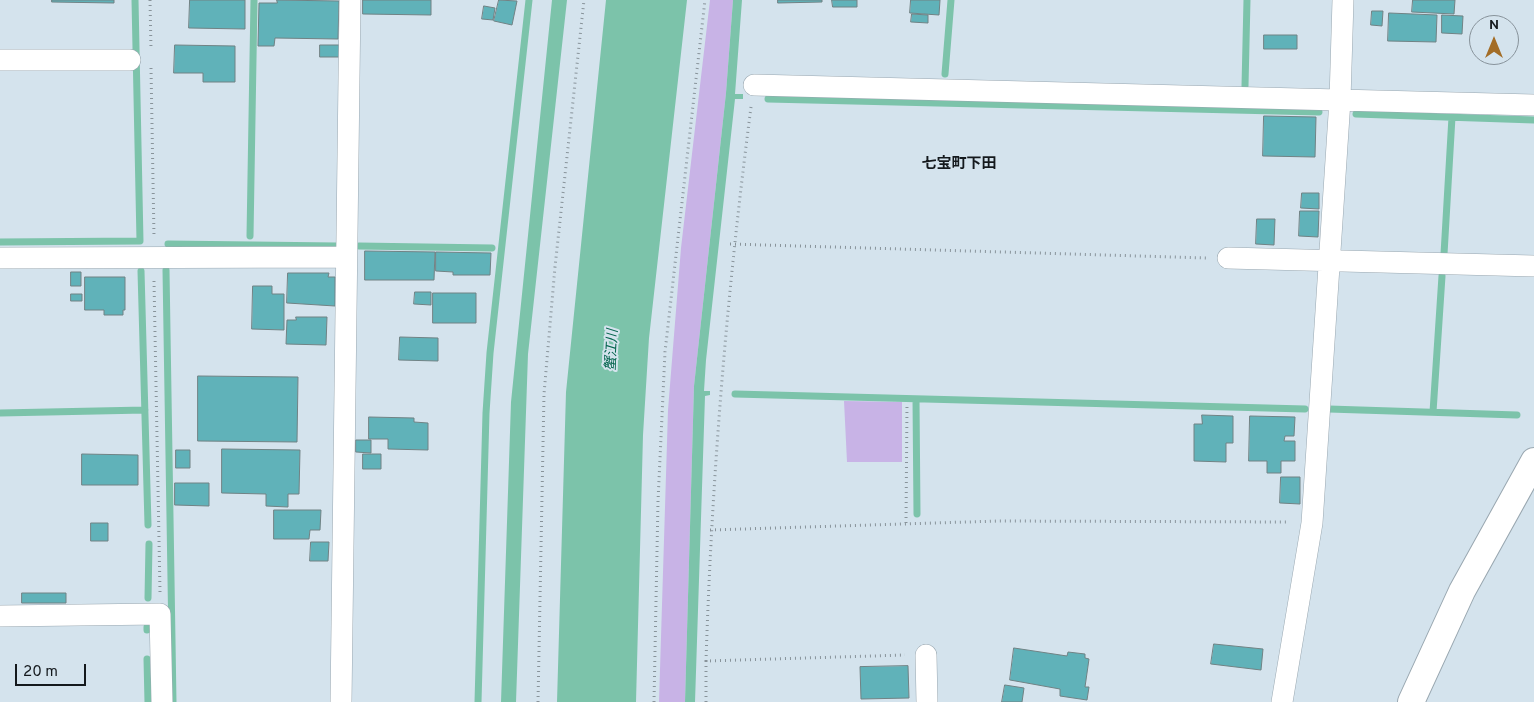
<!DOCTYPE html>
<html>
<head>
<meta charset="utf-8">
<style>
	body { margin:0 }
	#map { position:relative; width:1534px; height:702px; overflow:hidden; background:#d4e3ed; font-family:Overpass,sans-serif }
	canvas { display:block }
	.north { position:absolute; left:1469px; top:15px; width:50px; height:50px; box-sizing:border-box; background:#d4e3ed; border:1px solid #87929a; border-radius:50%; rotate:0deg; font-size:14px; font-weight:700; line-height:20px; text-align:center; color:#14191d }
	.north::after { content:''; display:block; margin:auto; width:18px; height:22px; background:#a36d27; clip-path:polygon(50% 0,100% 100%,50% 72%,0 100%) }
	.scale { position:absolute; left:15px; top:664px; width:71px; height:22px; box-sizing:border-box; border:2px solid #14191d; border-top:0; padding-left:6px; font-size:15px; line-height:18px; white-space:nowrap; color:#14191d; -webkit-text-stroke:4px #d4e3ed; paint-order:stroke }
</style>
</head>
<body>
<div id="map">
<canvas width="1534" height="702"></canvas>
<div class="north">N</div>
<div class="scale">20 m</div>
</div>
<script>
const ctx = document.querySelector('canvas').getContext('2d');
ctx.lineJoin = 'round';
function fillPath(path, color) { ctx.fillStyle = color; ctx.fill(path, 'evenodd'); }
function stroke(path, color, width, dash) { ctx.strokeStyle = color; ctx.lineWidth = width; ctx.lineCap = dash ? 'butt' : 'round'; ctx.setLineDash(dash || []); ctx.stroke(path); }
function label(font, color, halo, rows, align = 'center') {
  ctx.font = font + ' Overpass,"Noto Sans JP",sans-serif'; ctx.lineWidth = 4; ctx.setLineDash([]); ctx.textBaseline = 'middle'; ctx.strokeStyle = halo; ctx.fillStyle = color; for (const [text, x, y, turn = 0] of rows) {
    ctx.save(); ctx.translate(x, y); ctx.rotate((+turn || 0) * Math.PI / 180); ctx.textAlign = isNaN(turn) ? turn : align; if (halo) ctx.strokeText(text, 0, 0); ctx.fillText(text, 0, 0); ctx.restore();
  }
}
const green = new Path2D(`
	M710 0H733L726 93 694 386 685 702H659L668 410 681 248Z
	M844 401 902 402V462H847Z`);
const water = new Path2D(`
	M552 0H567L528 354 516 702H501L511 402Z
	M606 0H687L649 338 643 435 636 702H557L566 392Z
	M733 0H742L735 94H743V99H735L706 360 704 391H710V395L705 396 695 702H685L694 386 726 93Z`);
const stream = new Path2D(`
	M945 74 951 0
	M1245 86 1247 0
	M768 99 1319 112
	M1356 114 1534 120
	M250 236 254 0
	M0 242 140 241 135 0
	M168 244 337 246
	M359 246 492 248
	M1444 254 1452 117
	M166 270 173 702
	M141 271 148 525
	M735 394 1305 409
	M916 399 917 514
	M1329 409 1517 415
	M1433 412 1442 276
	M0 413 145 410
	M148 598 149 544
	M147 627V630
	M147 659 148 702
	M478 702 486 413 490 353 529 0`);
const building = new Path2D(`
	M52 0H114V3L52 2Z
	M190 0H245V29L189 28Z
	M277 0 339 1 338 39 275 38 274 46H258L259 3H277Z
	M363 0H431V15L363 14Z
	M499 0 517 1 512 25 494 21Z
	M778 0H822V2L778 3Z
	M832 0H857V7H833Z
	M911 0H940L939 15 910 13Z
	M1413 0H1455L1454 14 1412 12Z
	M484 6 495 8 493 20 482 19Z
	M1372 11H1383L1382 26 1371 25Z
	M1389 13 1437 15 1436 42 1388 41Z
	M912 14 928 15V23L911 22Z
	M1442 15 1463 16 1462 34 1442 33Z
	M1264 35H1297V49H1264Z
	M175 45 235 46V82H203V73H174Z
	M320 45H339V57H320Z
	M1264 116 1316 117 1315 157 1263 156Z
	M1302 193H1319V209L1301 208Z
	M1300 211H1319L1318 237 1299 236Z
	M1257 219H1275L1274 245 1256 244Z
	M365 251 435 252 434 280H365Z
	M436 252 491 253 490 275H453V272L436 271Z
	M71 272H81V286H71Z
	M288 273H329L328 277H335V306L287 303Z
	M85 277H125V310H123V315H104V310H85Z
	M253 286H272V294H284V330L252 329Z
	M415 292H431V305L414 304Z
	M433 293H476V323H433Z
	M71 294H82V301H71Z
	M296 317H327L326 345 286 344 287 320H296Z
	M400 337 438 338V361L399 360Z
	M198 376 298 377 297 442 198 441Z
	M1202 415 1233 416V443H1226V462L1194 461V424H1202Z
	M1250 416 1295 417 1294 436H1285L1284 441H1295V461H1281V473H1267V461H1249Z
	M369 417 414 418V422L428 423V450L388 449V439H369Z
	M356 440H371V453L356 452Z
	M222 449 300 450 299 494H288V507L266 506V494L222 493Z
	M176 450H190V468H176Z
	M82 454 138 455V485H82Z
	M363 454H381V469H363Z
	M1281 477H1300V504L1280 503Z
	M175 483H209V506L175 505Z
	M274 510H321L320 530H310L309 539H274Z
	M91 523H108V541H91Z
	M311 542H329L328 561H310Z
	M22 593H66V603H22Z
	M1214 644 1263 649 1261 670 1211 664Z
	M1014 648 1067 656 1068 652 1085 654V658L1089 659 1085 687H1089L1087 700 1060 696V689L1010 680Z
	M908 666 909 698 861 699 860 667Z
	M1005 685 1024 688 1022 702H1002Z`);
const path = new Path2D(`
	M150 0 151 49
	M151 68 154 237
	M730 244 1207 258
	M154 281 160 592
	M906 523 907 404
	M710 530 999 521 1289 522
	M706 661C712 474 727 292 751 107
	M538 702 544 394 555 267 584 0
	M654 702 658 501 665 352 705 0
	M706 702V661L905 655`);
const minor = new Path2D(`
	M0 60H130
	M754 85 1534 105
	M0 258 346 257
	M1228 258 1534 266
	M0 616 160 614 162 702
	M926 655 927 702
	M341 702 350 0
	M1282 702 1312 523 1340 100 1343 0`);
const tertiary = new Path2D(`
	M1411 702 1462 591 1534 461`);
const waterNames = [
	["蟹江川",613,350,-87]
];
const quarterNames = [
	["七宝町下田",959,165]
];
fillPath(green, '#c8b3e6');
fillPath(water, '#7cc3aa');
stroke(stream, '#7cc3aa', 7);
fillPath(building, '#60b2b9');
stroke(building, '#708284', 1);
stroke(minor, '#99a7b0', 22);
stroke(tertiary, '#99a7b0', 28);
stroke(path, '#88939a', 3, [1, 4]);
stroke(minor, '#fff', 21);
stroke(tertiary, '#fff', 26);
label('italic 14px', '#06664f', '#d4e3ed', waterNames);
label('bold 15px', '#14191d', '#d4e3ed', quarterNames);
</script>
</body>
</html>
